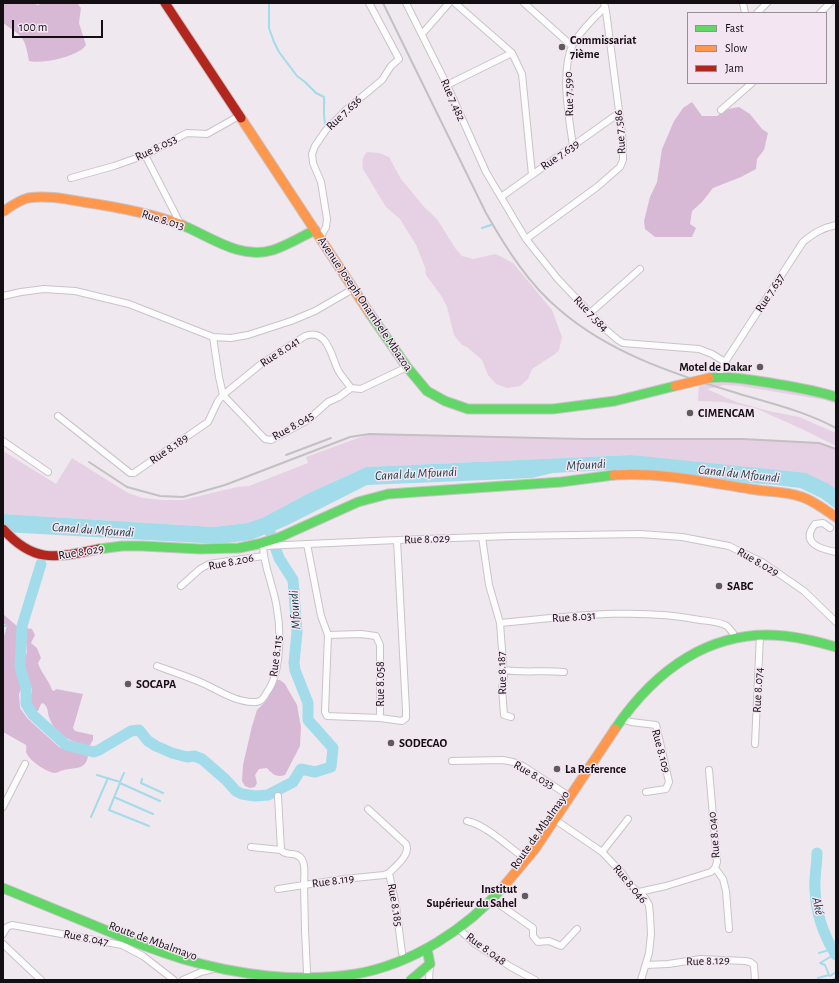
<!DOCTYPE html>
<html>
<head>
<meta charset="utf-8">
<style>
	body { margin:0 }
	#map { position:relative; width:839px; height:983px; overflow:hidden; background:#f0e8ef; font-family:"Alegreya Sans",sans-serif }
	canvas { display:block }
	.frame { position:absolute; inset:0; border:4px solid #120e12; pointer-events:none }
	.legend { position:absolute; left:687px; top:12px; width:140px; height:72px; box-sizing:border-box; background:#f3e5f1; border:1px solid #998f98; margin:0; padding:5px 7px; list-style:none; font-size:12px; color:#120e12 }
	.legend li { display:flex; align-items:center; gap:8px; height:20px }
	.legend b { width:20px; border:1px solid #998f98 }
	.scale { position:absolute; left:12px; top:20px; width:91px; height:18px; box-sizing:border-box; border:2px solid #120e12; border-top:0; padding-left:5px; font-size:12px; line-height:14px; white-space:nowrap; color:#120e12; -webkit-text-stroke:3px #f3e5f1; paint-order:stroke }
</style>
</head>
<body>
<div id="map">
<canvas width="839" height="983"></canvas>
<div class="frame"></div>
<ul class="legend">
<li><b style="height:5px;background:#63d668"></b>Fast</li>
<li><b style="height:5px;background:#ff974d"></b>Slow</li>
<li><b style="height:5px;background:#b3261e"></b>Jam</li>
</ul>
<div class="scale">100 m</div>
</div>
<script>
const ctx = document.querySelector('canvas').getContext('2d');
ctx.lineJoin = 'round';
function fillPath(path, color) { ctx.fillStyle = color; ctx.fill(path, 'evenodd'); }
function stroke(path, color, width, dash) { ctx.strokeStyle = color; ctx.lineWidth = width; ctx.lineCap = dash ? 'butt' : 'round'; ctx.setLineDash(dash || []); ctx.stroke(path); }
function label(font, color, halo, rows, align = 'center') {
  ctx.font = font + ' "Alegreya Sans",sans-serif'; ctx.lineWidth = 3; ctx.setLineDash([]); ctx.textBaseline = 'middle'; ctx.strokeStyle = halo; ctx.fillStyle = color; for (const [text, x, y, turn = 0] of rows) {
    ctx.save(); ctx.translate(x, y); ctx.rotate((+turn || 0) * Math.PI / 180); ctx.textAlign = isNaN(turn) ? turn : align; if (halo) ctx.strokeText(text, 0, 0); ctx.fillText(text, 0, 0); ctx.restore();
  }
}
const green = new Path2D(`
	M367 152 379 153 389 157 401 179 425 208 437 219 455 248 462 256 473 259 496 254 513 263 552 310 562 337 559 350 555 354 532 369 528 379 520 386 507 388 496 384 488 375 482 360 467 347 462 345 454 335 447 307 442 297 426 275 425 267 416 245 400 219 386 207 363 169C362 162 362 157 367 152Z
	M709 378 836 397V404L825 400 740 386 724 385 707 389 736 402 769 411 799 417 836 433V446L804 430 755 408 724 402 698 401 699 381Z
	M369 434 584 439H743L819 443 836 449V489L829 484 631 455 366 467 309 493 262 518 247 523 213 527 3 514V451L56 484 72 458 128 493 143 498 163 500H183L237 487 249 486 308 463 306 457Z`);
const forest = new Path2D(`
	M3 3H33L38 5 41 3H77L81 8 79 23 86 45C84 47 82 50 79 51 69 58 40 64 29 61 25 37 23 37 3 23Z
	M692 102 702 116H717L728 109 739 107 750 114 762 129 768 133 764 150 757 159 756 169 741 177 713 188 702 202 692 211 690 224 696 228 692 237H655L645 229 644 221 650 197 657 182 662 149 674 121 683 108Z
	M3 614 17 626 21 648 16 664 22 687 19 694 20 708 28 719 59 747 88 756C86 771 73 767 64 770 61 770 58 773 55 773 48 773 30 761 27 754 25 751 27 749 26 745L3 732V639L7 626 3 623Z
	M26 628 32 629 35 635 31 643 37 648 41 658 38 663C41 673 49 680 52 690L54 691 56 689 83 694 73 728 75 731 93 735V740L90 745C84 747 80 745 75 742 62 737 54 731 49 717 47 711 49 708 43 703L41 704 38 711H35L29 704 32 690 23 664 27 652 25 632Z
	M277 680H280L285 684 297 705 301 727 300 746 285 775C277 778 272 774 267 768L259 769 255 775 257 783 255 787 250 788 245 786 242 781 243 765 252 726 257 710 266 701Z`);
const water = new Path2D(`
	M631 455 806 473 829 484 836 489V509L821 498 800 488 776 485 734 482 713 477 627 469 553 473 532 478 367 485 286 526 251 540 219 544 3 532V514L213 527 247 523 262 518 309 493 366 467Z`);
const stream = new Path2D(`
	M269 3V28L274 42 279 52 297 76 305 82 316 93 324 97C325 107 322 116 326 126
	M482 228 491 225
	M3 626H7
	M97 775 120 782 124 773
	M142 779 141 783 163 793
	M114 797 153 814
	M91 817 108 778
	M149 826 109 810 120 783 160 801
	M819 953 829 950
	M830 976 836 972
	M818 978 829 975 825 965 820 963 832 956
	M832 980 836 978`);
const river = new Path2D(`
	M41 564 22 626 20 667 26 688V704L33 715 66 745 94 752 99 750 131 731 139 730 148 741 156 746 172 753 187 757 194 756 202 759 225 779 236 791 242 794 255 796 268 795 293 782 301 769 315 772 331 767 333 748 308 720V703L295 670 294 663 297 632 293 580 279 558 268 526 275 523
	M817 853C817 865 814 878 815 890 816 913 824 936 836 955`);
const street = new Path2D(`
	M406 3 447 85 486 172 514 219 526 239 557 278 604 328 618 340 623 343 699 349 712 354 725 362
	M455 3 512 53 522 74 532 175
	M524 3 572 46
	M743 3 745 13
	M757 13 767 3
	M820 13 830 3
	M422 34 449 3
	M447 85 512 53
	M721 110 752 83
	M573 146C569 118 560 70 573 44 581 30 594 18 605 7
	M145 155 181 225
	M71 178 114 166 145 155 187 133 207 134 239 116
	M501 197 619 113
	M320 238 326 227 327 219 321 182 313 163 312 154 315 146 326 130 346 110 382 80 391 66 399 59 369 3
	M526 239 597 187 620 167 623 160V151L622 134 606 11 604 3
	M3 296 21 292 44 289 75 291 129 304 213 337 231 338 248 335 291 321 315 311 353 289
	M590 313 640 269
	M718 377 725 362 803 242C814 233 822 228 836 225
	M351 388 339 397 328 402 308 420 271 440 265 439 223 395 261 364 305 336C327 328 331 355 338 370 341 376 347 382 351 388L361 389 407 367
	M58 416 130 473H134L208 422 218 401 223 395 219 377 213 337
	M3 441 48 472
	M830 528 823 523 815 524C800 543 820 549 836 552
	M482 537 489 585 500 623C565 617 636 607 700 620 708 621 720 622 727 626 729 628 731 631 733 633
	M307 544 321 616 328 635 361 634 376 636 380 645V718L402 721 406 718V710L397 540
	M260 545 263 546 397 540 510 536 640 534 682 537 729 546 762 562 804 591 836 622
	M181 586 200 569 209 564 263 556
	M500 623 504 677 502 688 504 715 511 717
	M328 635 325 712 327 716 380 718
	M157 666C171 671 186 676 200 682 217 689 234 702 253 702 261 703 264 698 267 692 281 674 281 631 277 609 274 587 264 568 263 546
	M503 670C523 673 543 670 564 672
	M622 719 631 722 656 725 669 782 666 789 646 792
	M755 744 760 635
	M452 761 503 760 513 762 523 766 566 794
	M3 807 25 764
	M368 809 406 844C411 854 396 866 389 873L396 906 402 953
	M554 819 602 852 622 873 629 884 645 898 649 905 650 915 651 934 649 953 641 980
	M467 821C484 824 508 846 523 857
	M251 847 281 850
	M602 852 628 819
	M715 868 723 879 726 891 729 929
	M278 889 304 885C304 874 308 856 293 854 288 853 285 855 281 850L278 796
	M639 892 666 886 711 872 715 868 717 862 709 770
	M493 900 533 928V936L538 942 549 941 561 946 577 929
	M459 929 475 944 511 967 535 980
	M3 934 7 927 12 925 122 945 143 956 174 980
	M3 944 41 980
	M646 965 668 964 701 959 745 961 750 962 754 965 755 980
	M307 972 305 930 304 885 344 879 384 875 389 873
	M183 980 201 972 213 969
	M429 980 430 964`);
const fast = new Path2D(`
	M182 225C211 237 240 260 273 250 288 245 301 237 315 230
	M370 314 407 367 427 391 445 401 468 409H553L615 401 675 386
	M709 378C728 376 745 379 764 382 788 386 812 389 836 397
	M99 549 122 546H142L200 549 239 548 258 544 278 538 358 502 388 494 561 482 614 475
	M615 729C655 670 711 628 785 636 803 638 819 642 836 647
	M3 888C35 901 66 914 98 927 126 939 154 950 183 959 237 975 299 983 356 974 412 964 467 929 504 886
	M411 980 430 964 427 949`);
const slow = new Path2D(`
	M241 118 370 314
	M4 211C11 206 20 200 28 198 46 195 66 199 83 202 117 207 151 213 182 225
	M614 475C660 472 705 482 750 489 767 492 786 491 802 497 814 501 825 510 836 517
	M504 886 535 849 615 729`);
const jam = new Path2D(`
	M165 3 241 118
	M3 529C35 565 58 557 99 549`);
const rail = new Path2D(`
	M383 3 486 213C506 248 529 285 561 311 609 352 671 373 730 391 765 402 803 410 836 428
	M286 455 331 438
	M89 462 127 487 160 496 183 497 225 485 350 437 369 434 584 439H743L819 443 836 449`);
const slowBridge = new Path2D(`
	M675 386 709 378`);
const markers = [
	[562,47,4,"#605a5f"],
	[760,367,4,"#605a5f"],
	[690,413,4,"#605a5f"],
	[719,586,4,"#605a5f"],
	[128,684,4,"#605a5f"],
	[391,743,4,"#605a5f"],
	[557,769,4,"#605a5f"],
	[525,896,4,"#605a5f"]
];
const poiNames = [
	["Commissariat",570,40],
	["7ième",570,54],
	["Motel de Dakar",752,367,"right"],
	["CIMENCAM",698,413],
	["SABC",727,586],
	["SOCAPA",136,684],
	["SODECAO",399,743],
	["La Reference",565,769],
	["Institut",517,889,"right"],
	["Supérieur du Sahel",517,903,"right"]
];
const streetNames = [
	["Rue 7.590",569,94,-92],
	["Rue 7.482",453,100,66],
	["Rue 7.636",344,113,-44],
	["Rue 7.586",620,132,-95],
	["Rue 8.053",156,148,-26],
	["Rue 7.639",560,155,-35],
	["Rue 8.013",163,220,17],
	["Rue 7.637",770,293,-57],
	["Avenue Joseph Onambele Mbazoa",365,304,56],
	["Rue 7.584",591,314,46],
	["Rue 8.041",280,352,-33],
	["Rue 8.045",293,426,-30],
	["Rue 8.189",169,449,-35],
	["Rue 8.029",427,539,-2],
	["Rue 8.029",81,552,-9],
	["Rue 8.206",231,562,-11],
	["Rue 8.029",758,562,30],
	["Rue 8.031",574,617,-4],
	["Rue 8.115",276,656,-83],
	["Rue 8.187",502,673,-92],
	["Rue 8.058",380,684,-90],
	["Rue 8.074",758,690,-87],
	["Rue 8.109",661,751,75],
	["Rue 8.033",534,775,30],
	["Route de Mbalmayo",540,830,-55],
	["Rue 8.040",714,835,-95],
	["Rue 8.119",333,881,-8],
	["Rue 8.046",630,884,50],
	["Rue 8.185",395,905,80],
	["Rue 8.047",86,938,11],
	["Route de Mbalmayo",153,941,20],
	["Rue 8.048",486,949,36],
	["Rue 8.129",708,961,-2]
];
const waterNames = [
	["Mfoundi",586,465,-3],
	["Canal du Mfoundi",416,474,-3],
	["Canal du Mfoundi",739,474,6],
	["Canal du Mfoundi",93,530,4],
	["Mfoundi",295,610,-94],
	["Aké",818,906,78]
];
fillPath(green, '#e6d0e3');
fillPath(forest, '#d8b9d5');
fillPath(water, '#a2dbe9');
stroke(stream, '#a2dbe9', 2);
stroke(river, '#a2dbe9', 11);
stroke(street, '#c9c3c8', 8);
stroke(fast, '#c9c3c8', 11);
stroke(slow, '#c9c3c8', 11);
stroke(jam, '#c9c3c8', 11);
stroke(street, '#fdfcfd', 6);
stroke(fast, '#63d668', 9);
stroke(slow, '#ff974d', 9);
stroke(jam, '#b3261e', 9);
stroke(rail, '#c2c0c2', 2);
stroke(slowBridge, '#cac7ca', 11, []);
stroke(slowBridge, '#ff974d', 9);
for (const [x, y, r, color] of markers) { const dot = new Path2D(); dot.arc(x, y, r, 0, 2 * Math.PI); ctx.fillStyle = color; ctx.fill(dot); stroke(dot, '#f3e5f1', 1.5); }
label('bold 12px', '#120e12', '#f3e5f1', poiNames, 'left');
label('12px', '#120e12', '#f3e5f1', streetNames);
label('italic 13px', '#103940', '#f3e5f1', waterNames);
</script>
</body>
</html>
